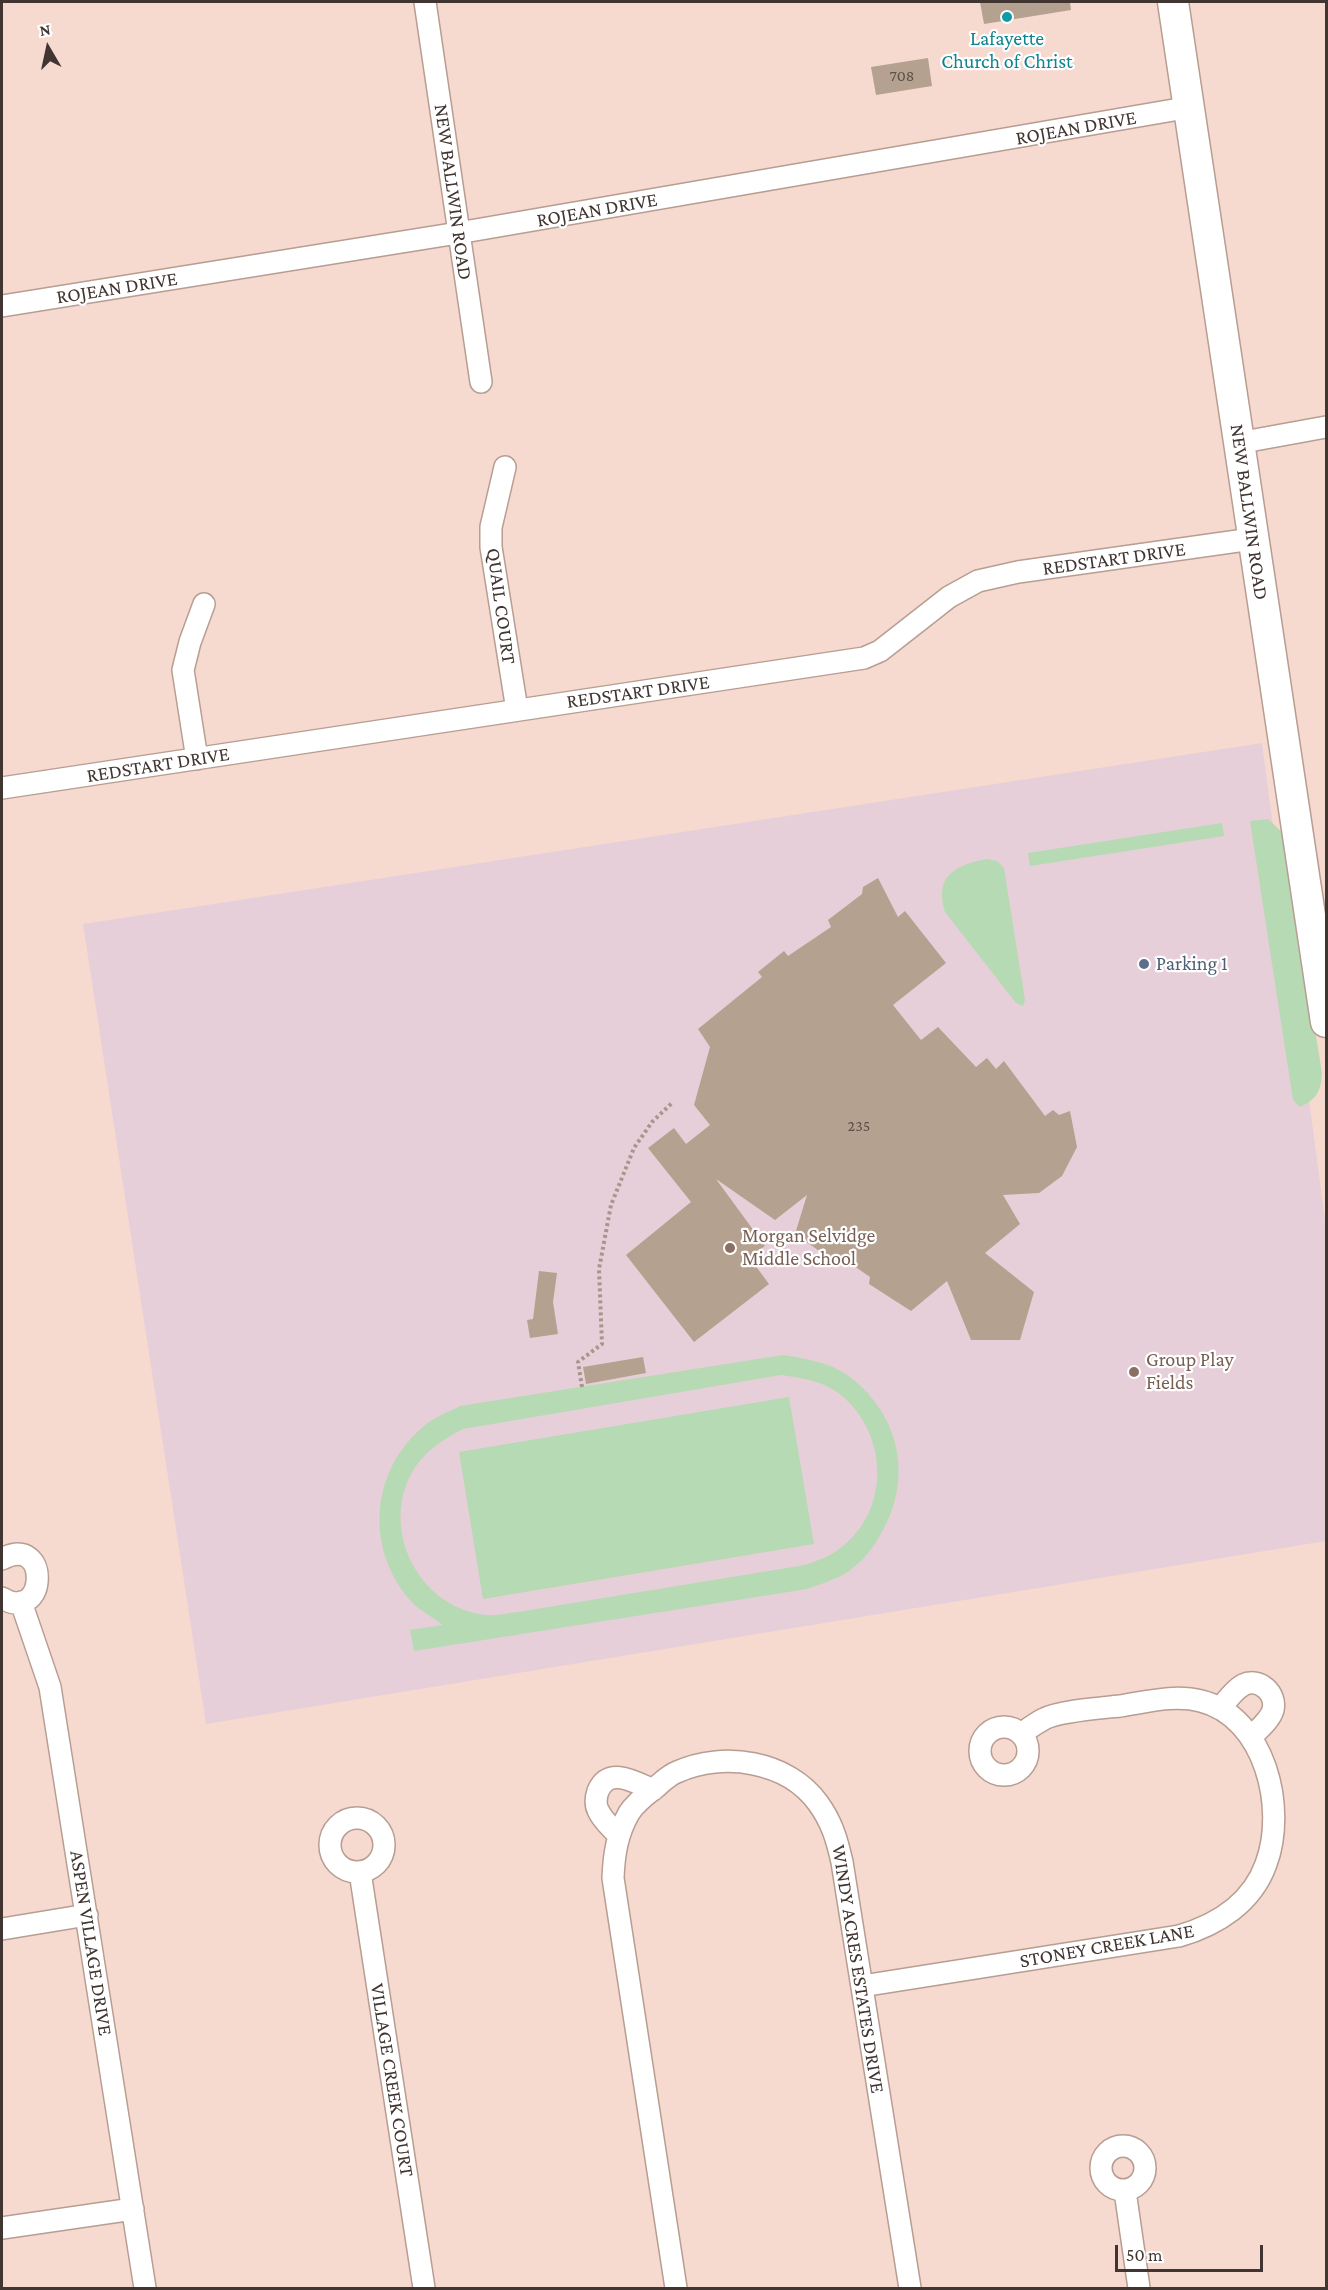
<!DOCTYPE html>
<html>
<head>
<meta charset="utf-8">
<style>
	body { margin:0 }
	#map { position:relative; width:1328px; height:2290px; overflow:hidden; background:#f6dacf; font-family:"Crimson Pro",serif }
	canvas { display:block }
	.frame { position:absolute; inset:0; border:3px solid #403531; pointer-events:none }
	.north { position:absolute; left:18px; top:18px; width:60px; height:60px; -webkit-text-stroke:4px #fff; paint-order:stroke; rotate:351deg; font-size:16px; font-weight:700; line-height:24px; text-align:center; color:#403531 }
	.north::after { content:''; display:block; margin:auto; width:21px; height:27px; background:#403531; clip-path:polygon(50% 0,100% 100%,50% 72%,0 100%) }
	.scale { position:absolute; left:1115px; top:2245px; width:148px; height:27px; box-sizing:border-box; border:3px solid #403531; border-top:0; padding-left:8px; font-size:18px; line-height:21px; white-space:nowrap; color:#403531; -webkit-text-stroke:4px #fff; paint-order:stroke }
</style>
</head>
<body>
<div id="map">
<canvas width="1328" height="2290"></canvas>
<div class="frame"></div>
<div class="north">N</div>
<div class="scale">50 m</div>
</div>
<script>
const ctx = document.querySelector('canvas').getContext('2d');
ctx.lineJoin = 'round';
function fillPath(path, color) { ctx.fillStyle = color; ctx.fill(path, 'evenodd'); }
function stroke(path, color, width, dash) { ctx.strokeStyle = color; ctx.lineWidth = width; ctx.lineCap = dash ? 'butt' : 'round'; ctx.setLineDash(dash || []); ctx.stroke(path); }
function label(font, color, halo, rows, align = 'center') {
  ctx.font = font + ' "Crimson Pro",serif'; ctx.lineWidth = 4.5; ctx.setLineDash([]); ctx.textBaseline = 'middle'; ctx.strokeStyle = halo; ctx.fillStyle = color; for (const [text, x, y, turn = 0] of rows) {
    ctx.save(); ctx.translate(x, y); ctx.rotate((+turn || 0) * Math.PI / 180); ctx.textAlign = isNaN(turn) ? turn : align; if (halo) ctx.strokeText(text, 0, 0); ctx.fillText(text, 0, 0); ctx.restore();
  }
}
const education = new Path2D(`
	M1262 743 1326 1228V1541L206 1724 83 924Z`);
const green = new Path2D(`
	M1268 819 1283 833 1322 1073C1321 1091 1317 1099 1300 1107L1293 1100 1250 821Z
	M1222 823 1224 836 1030 866 1028 853Z
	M987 859 997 861 1004 868 1025 1000 1023 1006 1016 1003 945 912C934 876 955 865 987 859Z
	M783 1355C808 1359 835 1363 855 1381 903 1422 912 1484 879 1537 871 1552 856 1568 841 1576 830 1581 818 1585 807 1589L414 1651 410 1630 443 1625C433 1617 418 1610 410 1600 365 1548 370 1471 424 1426 434 1417 449 1412 460 1406ZM781 1375C802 1378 824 1381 841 1395 891 1437 890 1516 835 1552 826 1558 815 1561 805 1565L518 1612C508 1613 496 1616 486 1615 418 1608 378 1527 414 1469 426 1450 444 1439 463 1429Z
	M789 1397 814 1544 483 1599 459 1452Z`);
const building = new Path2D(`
	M980 2H1070L1071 10 984 24Z
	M928 58 932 86 876 95 871 67Z
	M878 878 898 917 905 911 946 963 893 1005 921 1040 938 1027 976 1067 987 1058 996 1069 1004 1061 1045 1116 1053 1110 1059 1115 1070 1111 1077 1147 1062 1176 1039 1193 1003 1195 1020 1224 985 1253 1034 1292 1020 1340H971L947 1281 911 1311 869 1284 870 1277 844 1259 838 1264 795 1234 807 1195 775 1220 716 1179 765 1246 749 1257 769 1284 694 1342 626 1255 691 1202 648 1148 674 1128 686 1144 710 1125 694 1105 710 1047 698 1029 762 977 758 972 784 951 788 956 831 927 828 920 862 894 863 887Z
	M539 1271 557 1273 553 1302 558 1334 530 1338 527 1320 533 1319Z
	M643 1357 646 1373 586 1384 583 1367Z`);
const path = new Path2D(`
	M582 1387 578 1362 602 1344 599 1269 611 1205 634 1148 652 1122 672 1103`);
const minor = new Path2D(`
	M425 2 481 382
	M2 306 458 233 1191 107
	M1238 443 1326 427
	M505 467 491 527V547L517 710
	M197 759 183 670 190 642 204 604
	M2 788 864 658 880 651 949 597 978 581 1018 572 1252 539
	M2 1559C51 1533 47 1625 2 1598
	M21 1602 50 1687 145 2288
	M1220 1709C1226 1701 1234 1690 1243 1685 1259 1677 1277 1693 1273 1710 1270 1720 1259 1729 1252 1736
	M980 1751a24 24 0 1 1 48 0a24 24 0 1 1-48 0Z
	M330 1845a27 27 0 1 1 54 0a27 27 0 1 1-54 0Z
	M619 1836C612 1828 602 1820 598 1810 595 1804 596 1797 598 1791 609 1766 635 1782 653 1790
	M360 1872 424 2288
	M2 1929 87 1915
	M862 1986 1179 1936C1217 1925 1252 1903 1266 1864 1287 1808 1265 1717 1201 1701 1175 1694 1146 1702 1120 1706 1101 1708 1059 1711 1044 1719 1036 1723 1028 1729 1021 1734
	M1101 2168a22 22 0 1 1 44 0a22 22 0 1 1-44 0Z
	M1125 2191 1139 2288
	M2 2228 133 2209
	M676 2288 613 1878C614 1854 617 1834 629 1813 636 1802 646 1795 655 1788 662 1782 669 1775 677 1772 723 1751 788 1761 818 1803 832 1822 837 1840 842 1862L910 2288`);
const secondary = new Path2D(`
	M1173 2 1326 1022`);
const markers = [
	[1007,17,6,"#0f9aa8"],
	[1144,964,6,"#5c6f8a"],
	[730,1248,6,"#8d6e63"],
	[1134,1372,6,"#8d6e63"]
];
const numberNames = [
	["708",902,76],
	["235",859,1126]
];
const cultureNames = [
	["Lafayette",1007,39],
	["Church of Christ",1007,62]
];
const streetNames = [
	["ROJEAN DRIVE",1076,128,-10],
	["NEW BALLWIN ROAD",453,192,82],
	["ROJEAN DRIVE",597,210,-10],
	["ROJEAN DRIVE",117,288,-9],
	["NEW BALLWIN ROAD",1249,512,82],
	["REDSTART DRIVE",1114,559,-8],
	["QUAIL COURT",501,606,82],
	["REDSTART DRIVE",638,692,-8],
	["REDSTART DRIVE",158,765,-9],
	["ASPEN VILLAGE DRIVE",91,1943,81],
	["STONEY CREEK LANE",1107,1946,-10],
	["WINDY ACRES ESTATES DRIVE",858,1969,81],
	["VILLAGE CREEK COURT",392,2080,81]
];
const serviceNames = [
	["Parking 1",1156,964]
];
const educationNames = [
	["Morgan Selvidge",742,1236],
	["Middle School",742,1259],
	["Group Play",1146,1360],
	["Fields",1146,1383]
];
fillPath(education, '#e7cfd9');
fillPath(green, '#b5dab4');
fillPath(building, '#b5a18f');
stroke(minor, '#b79d92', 24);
stroke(secondary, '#b79d92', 33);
stroke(path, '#aa958d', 4, [3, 3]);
stroke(minor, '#fff', 21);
stroke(secondary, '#fff', 30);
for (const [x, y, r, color] of markers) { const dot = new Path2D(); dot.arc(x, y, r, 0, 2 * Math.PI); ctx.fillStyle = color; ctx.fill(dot); stroke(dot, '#fff', 2); }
label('16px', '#5d5048', null, numberNames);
label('20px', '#0d838f', '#fff', cultureNames);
label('20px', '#403531', '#fff', streetNames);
label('20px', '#4e5e75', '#fff', serviceNames, 'left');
label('20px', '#785e54', '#fff', educationNames, 'left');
</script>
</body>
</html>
